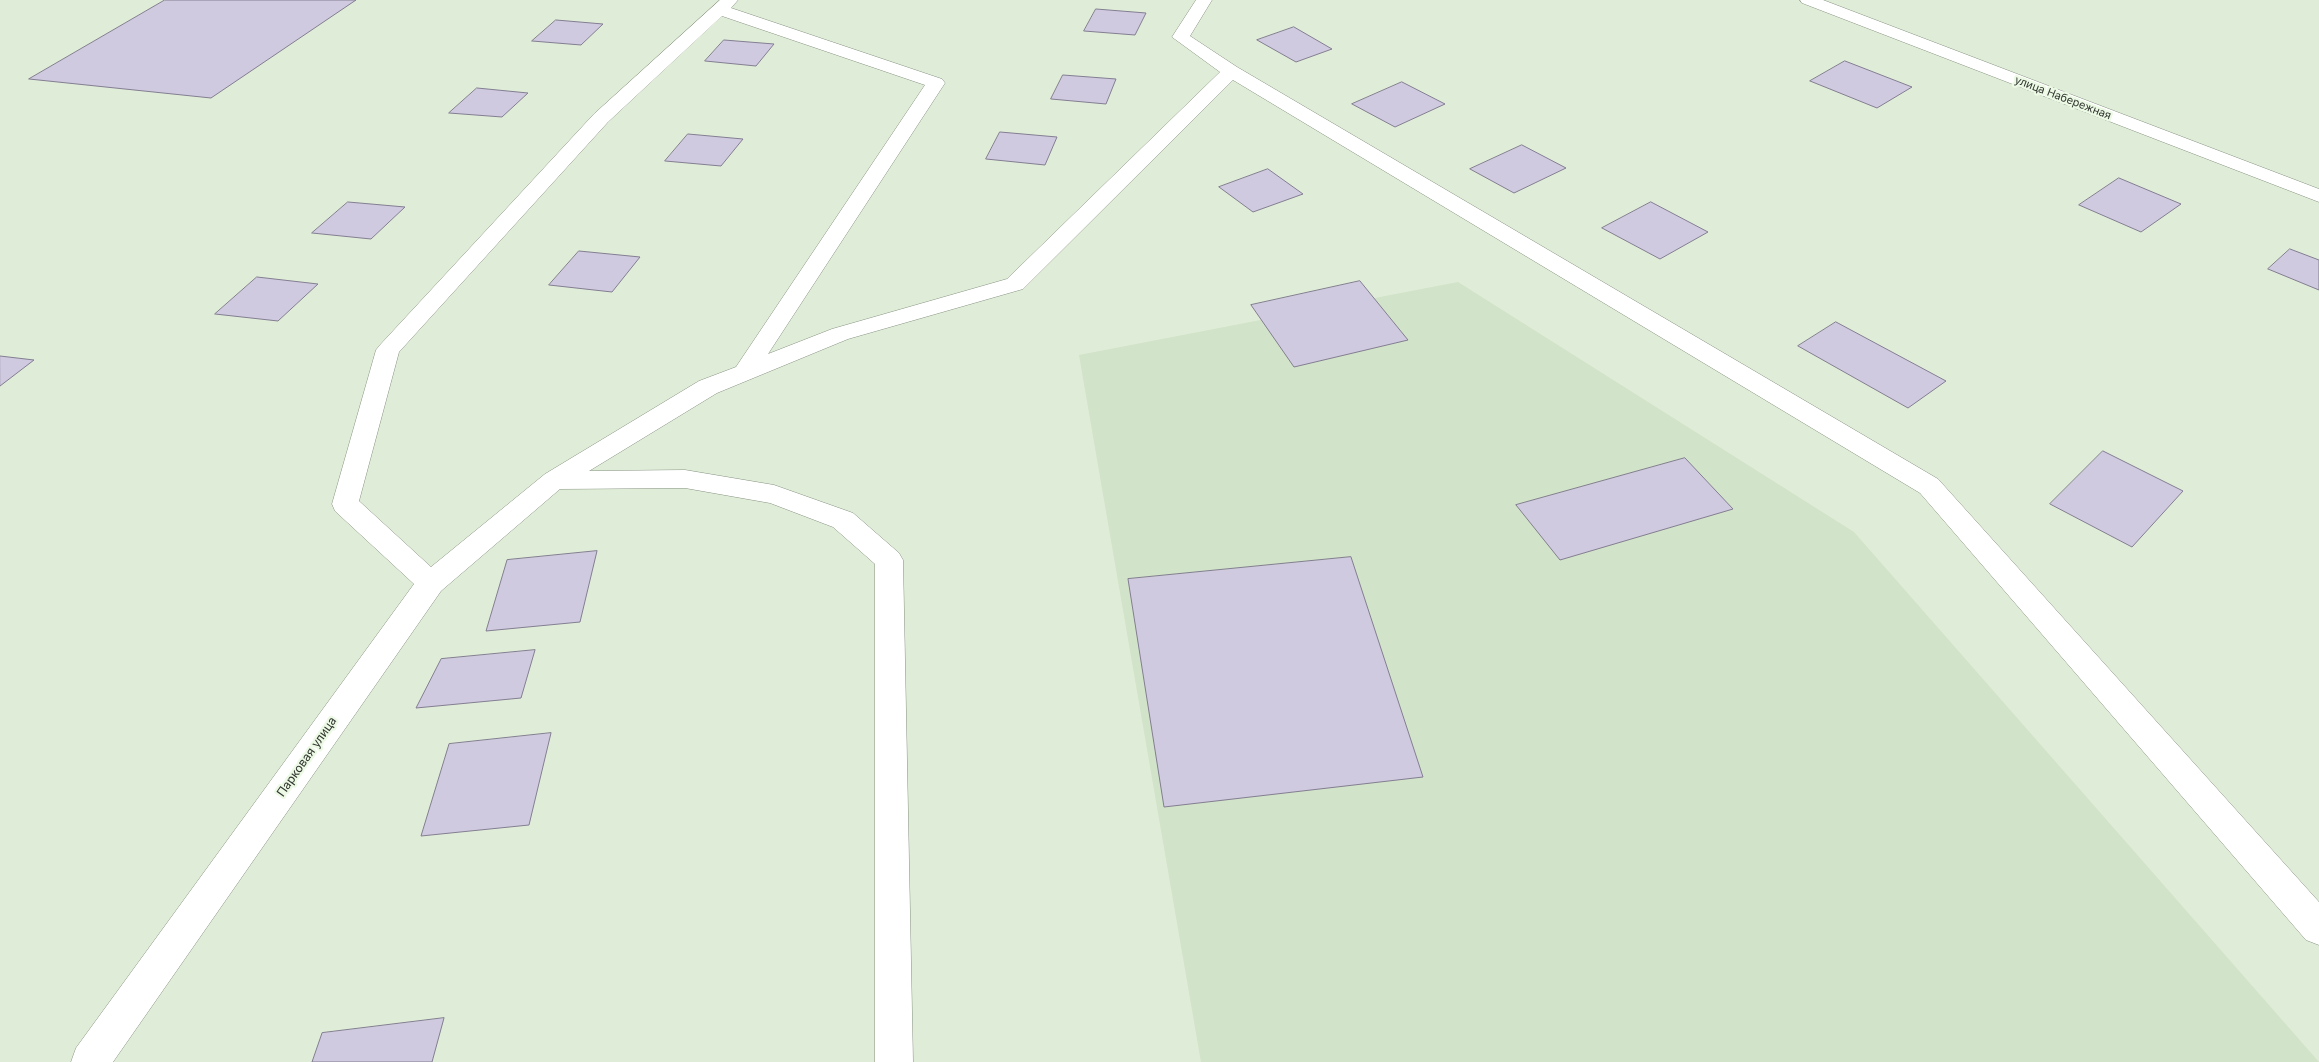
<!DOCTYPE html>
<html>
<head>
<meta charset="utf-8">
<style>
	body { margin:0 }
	canvas { display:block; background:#dfecd8 }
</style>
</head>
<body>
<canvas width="2319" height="1062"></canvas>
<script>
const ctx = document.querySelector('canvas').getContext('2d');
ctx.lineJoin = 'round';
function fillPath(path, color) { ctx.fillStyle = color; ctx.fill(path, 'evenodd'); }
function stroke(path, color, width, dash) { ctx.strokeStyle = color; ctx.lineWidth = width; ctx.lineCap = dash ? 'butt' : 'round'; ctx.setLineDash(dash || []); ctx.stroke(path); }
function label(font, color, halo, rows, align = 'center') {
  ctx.font = font + ' Inter,sans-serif'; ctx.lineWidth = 4.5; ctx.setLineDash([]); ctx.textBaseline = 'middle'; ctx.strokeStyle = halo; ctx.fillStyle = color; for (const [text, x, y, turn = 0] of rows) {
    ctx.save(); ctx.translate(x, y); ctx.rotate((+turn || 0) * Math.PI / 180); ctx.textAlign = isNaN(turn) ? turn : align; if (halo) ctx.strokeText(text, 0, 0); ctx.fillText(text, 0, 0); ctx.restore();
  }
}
const built = new Path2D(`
	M1458 282 1854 532 2319 1062H1201L1079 355Z`);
const building = new Path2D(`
	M165 0H356L211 98 29 79Z
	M1096 9 1146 13 1135 35 1084 31Z
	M556 20 603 24 581 45 532 41Z
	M1294 27 1332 49 1296 62 1257 40Z
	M724 40 774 44 756 66 705 61Z
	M1845 61 1912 87 1877 108 1810 81Z
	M1063 75 1116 79 1106 104 1051 99Z
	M1402 82 1445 104 1395 127 1352 104Z
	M477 88 528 93 502 117 449 113Z
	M1000 132 1057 137 1045 165 986 159Z
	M688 134 743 139 721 166 665 161Z
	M1522 145 1566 168 1514 193 1470 169Z
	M1268 169 1303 194 1253 212 1219 187Z
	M2119 178 2181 204 2141 232 2079 205Z
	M348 202 405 207 371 239 312 233Z
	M1651 202 1708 232 1660 259 1602 228Z
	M2290 249 2319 260V290L2268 269Z
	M579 251 640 257 612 292 549 285Z
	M257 277 318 284 278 321 215 314Z
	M1360 281 1408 340 1294 367 1251 305Z
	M1836 322 1946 381 1908 408 1798 346Z
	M0 356 34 360 0 386Z
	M2103 451 2183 491 2132 547 2050 504Z
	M1685 458 1733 509 1560 560 1516 505Z
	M597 551 580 622 486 631 507 560Z
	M1351 557 1423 777 1164 807 1128 579Z
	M535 650 521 698 416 708 441 659Z
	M551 733 529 825 421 836 449 744Z
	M444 1018 432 1062H312L322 1033Z`);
const minor = new Path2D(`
	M720 0H738L731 8 942 79 945 83 768 354 832 329 1007 279 1220 72 1172 37 1196 0H1212L1190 36 1237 67 1938 479 2319 902V945L2306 940 1920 493 1233 80 1023 289 848 339 717 393 589 471 685 470 774 485 853 513 899 553 903 560 913 1062H875V564L833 527 770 503 685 488 560 489 441 591 113 1062H71L76 1048 414 584 335 511 332 504 376 350 380 345 594 114ZM722 16 925 85 736 367 699 381 545 474 431 567 359 501 399 352 608 122Z
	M1800 0H1823L2319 189V202L1802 3Z`);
const farStreetnames = [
	["улица Набережная",2063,98,21]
];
const streetNames = [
	["Парковая улица",307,757,-55]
];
fillPath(built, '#d1e3c8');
fillPath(building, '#d0cae0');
stroke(building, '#837e91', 1);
stroke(minor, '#879381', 1);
fillPath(minor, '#fff');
label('11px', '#323730', '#ecf9e5', farStreetnames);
label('12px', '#323730', '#ecf9e5', streetNames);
</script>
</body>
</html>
